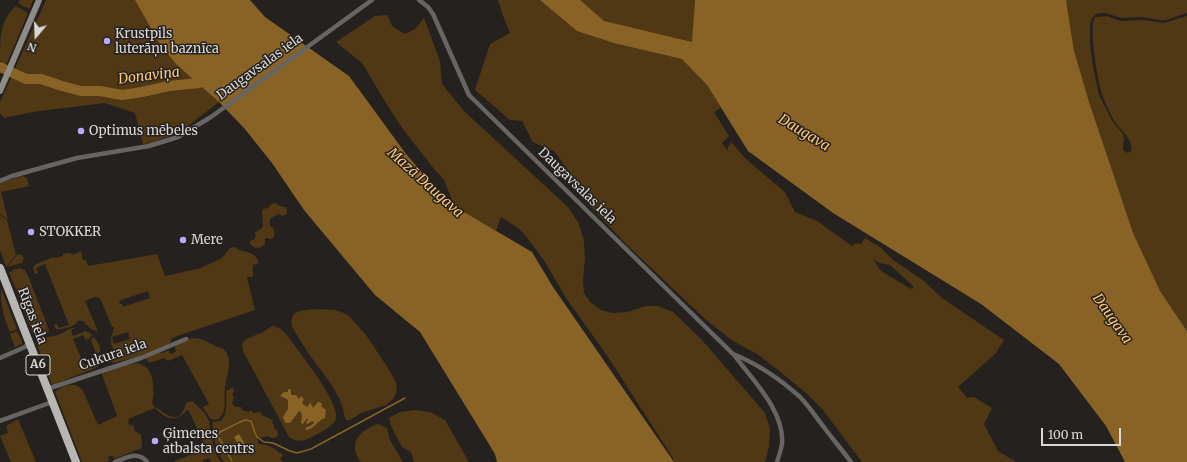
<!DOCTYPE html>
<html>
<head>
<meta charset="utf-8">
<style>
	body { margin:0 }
	#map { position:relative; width:1187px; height:462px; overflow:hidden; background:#24211e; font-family:Merriweather,serif }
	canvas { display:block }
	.north { position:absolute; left:16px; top:16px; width:40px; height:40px; -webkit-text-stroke:3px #24211e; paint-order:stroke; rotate:199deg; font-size:11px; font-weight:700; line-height:16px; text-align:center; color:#dad8d6 }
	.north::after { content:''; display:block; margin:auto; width:14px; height:18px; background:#dad8d6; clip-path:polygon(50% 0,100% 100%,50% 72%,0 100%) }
	.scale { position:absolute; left:1041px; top:428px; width:80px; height:18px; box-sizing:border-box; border:2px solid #dad8d6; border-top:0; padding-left:5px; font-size:12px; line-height:14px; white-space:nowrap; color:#dad8d6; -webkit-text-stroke:3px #24211e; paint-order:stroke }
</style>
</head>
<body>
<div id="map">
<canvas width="1187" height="462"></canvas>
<div class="north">N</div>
<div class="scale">100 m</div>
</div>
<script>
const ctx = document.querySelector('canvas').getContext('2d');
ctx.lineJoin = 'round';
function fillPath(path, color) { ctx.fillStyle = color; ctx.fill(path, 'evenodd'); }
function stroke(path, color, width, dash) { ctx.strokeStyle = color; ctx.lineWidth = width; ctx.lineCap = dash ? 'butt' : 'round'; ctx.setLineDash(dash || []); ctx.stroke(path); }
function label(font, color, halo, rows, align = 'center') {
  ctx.font = font + ' Merriweather,serif'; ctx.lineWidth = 3; ctx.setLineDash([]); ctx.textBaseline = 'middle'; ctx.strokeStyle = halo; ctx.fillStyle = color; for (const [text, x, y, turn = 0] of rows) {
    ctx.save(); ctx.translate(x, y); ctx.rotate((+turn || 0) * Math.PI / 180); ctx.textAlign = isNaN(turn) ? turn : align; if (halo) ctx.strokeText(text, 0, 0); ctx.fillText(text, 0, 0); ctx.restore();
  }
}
const green = new Path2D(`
	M20 0H33L30 8 25 7 18 3Z
	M46 0H168L215 80 219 102 184 129 174 135 161 139 152 143 143 144 135 113 105 103 32 112 4 118 0 113V102Z
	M498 0H695L693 42 700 78 707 85 721 108 714 112 729 136 722 143 727 150 731 142 746 159 785 192 795 212 817 221 852 246 856 243 861 244 865 238 880 247 892 259 924 281 942 298 1004 340 996 353 958 387 967 398 974 397 992 408 984 424 998 451 1016 462H862L823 410 806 393 778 370 757 354 733 341 705 319 626 244 577 192V182L554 151 533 142 522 121 510 120 475 90 490 44 510 33 503 16ZM873 259 879 263 890 265 914 287 911 289 881 271Z
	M985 0H1187V13L1166 20H1160L1142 17 1121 18 1106 13H1100L1096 14 1092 18 1090 24V42L1093 67 1099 95 1113 122 1123 134 1124 138 1123 150 1127 153 1131 151C1134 140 1120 130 1115 122 1110 114 1106 105 1103 97 1098 84 1088 28 1095 17L1107 16 1120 21 1144 20 1164 23 1187 16V331L1160 291 973 36Z
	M16 6 28 13 7 63 4 64 0 61C0 39 0 19 16 6Z
	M387 15 392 26 405 34 415 29 424 18 440 61 442 84 464 111 568 207 579 224 584 241 585 258 583 280 584 293 590 302 601 310 613 313 627 312 646 306H658L673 312 702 340 765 413 770 429 769 447 765 462H674L673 458 606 354 566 298 545 262 525 235 518 228 501 217 496 231 455 207 444 180 435 170 405 132 389 108 362 63 336 42 375 16Z
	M22 176 27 178 29 186 1 192 8 220 0 214V183Z
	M275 203 280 206 286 207 287 212 286 215 282 216 279 214C272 218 269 216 270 226L273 228C274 233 276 235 272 239L265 238V244C259 250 254 249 250 243L251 240H254L256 235 255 234V232L258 231 263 227 262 212 263 209 268 208 270 205Z
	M0 215 7 220 16 255 6 267 0 250Z
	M235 247C243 254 251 249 258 260V263L256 265 253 264V276L251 277H247L255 310 177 336 171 339V342L169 344 140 357 134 358 113 363 110 361C108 356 110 353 114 350 108 340 112 338 114 327H112L100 298 95 297 85 301 98 331C87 330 87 321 81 321 77 320 78 322 76 324 71 327 62 330 56 329L54 325 57 324 59 328 69 325 45 264 36 268 38 273 35 274 33 268 36 264 54 257 55 258 63 256V254L71 253 72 255 81 251 83 260H86L88 266 157 254 165 276 201 268 222 258 230 248ZM148 291 150 298 123 307 122 304H120L119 302 121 300ZM128 332 130 339 114 344 112 337Z
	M20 254 24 258 22 263 7 267 17 255Z
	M20 268 25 270 29 278 49 330 48 333 33 335 23 308 24 307 9 273 13 270Z
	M1 288 17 329 10 332C4 318 0 304 1 288Z
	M313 309 335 310 344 313 349 316 366 335 388 368 394 378 397 386 396 393 394 398 386 405 361 413 350 420H346C344 416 344 411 342 406 340 399 336 392 332 386 322 370 308 355 299 338 296 333 289 325 292 318 294 310 307 310 313 309Z
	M272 326C282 325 293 343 298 350 307 362 340 405 336 419 334 426 318 434 312 437 304 441 297 443 289 437L243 351 242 345 243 342 246 339 263 332Z
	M72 328H75L71 330 73 336 86 331 92 334 90 338 86 340 83 335 73 339 84 365 94 361 92 355H93L98 367 52 385 36 342 38 339 58 335Z
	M17 331 22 341V344L8 350 7 347 9 349 15 347 10 334Z
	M94 337C97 342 101 346 100 352L96 354 91 340Z
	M194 338C202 338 207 342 214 345 217 347 220 347 222 348 235 356 226 378 225 389 223 401 229 413 216 420L211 419 203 408V407L209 404 182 355 168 361 164 358 152 362H149L146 359 149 356 158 352 163 353 166 351H169L170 354 176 352 174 345 187 339Z
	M137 363C140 364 143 365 146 367 154 374 155 393 152 403L155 408H157C170 417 180 425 186 403L192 401 204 412 209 421 213 445 216 454 221 462H211L209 458 203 460V462H173L206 448 189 411 187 410C175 424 166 419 155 408L128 419 129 421 128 424 134 426 135 431 141 435 142 448 114 459 113 456H109L108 459 110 460 106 462H82L55 392C59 388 69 384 74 385 78 385 81 388 83 391L98 425 117 416 102 375V373L129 364Z
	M231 388H233L234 391 232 395 234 396 232 404 236 407H241L242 410 249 412 250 411H252L253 413 261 412 262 415 273 420 272 423 274 425V428L277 430 278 434 277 437 272 438 268 436 260 438 257 436 258 441 259 444C266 444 276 448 279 453H281L283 455 280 459 283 461 282 462H224C214 448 214 438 212 422 232 423 224 400 227 389L229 390Z
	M414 410 430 412 445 420 469 462H414L411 452 402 447 391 426 389 418 400 412Z
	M18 419 36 462H11L0 436 8 433 6 426Z
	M378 424 387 428 390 440 403 462H361C358 459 358 457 356 454 351 438 364 429 378 424Z`);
const water = new Path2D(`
	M135 0H250L265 17 349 76 406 154 447 202 532 252 553 287 674 462H497L495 454 420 332 375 295 304 210 272 163 244 128 219 102 176 64 160 44Z
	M540 0H580L604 21 692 42 695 0H1067L1066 1 1074 51 1089 102 1133 233 1160 291 1187 331V462H1125L1106 426 1059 364 981 304 833 213 748 151 707 85 682 59 614 43 577 31Z
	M288 389H290L291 391V395H296L299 399 301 396 303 398 304 400 302 402 303 404 307 407 311 402V405H312L313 408 318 402C323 402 321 405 322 407L326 410 325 418C317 421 315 428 307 430L305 429C308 426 310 426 313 424L314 422 312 421 308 424 306 423 308 419 307 418 303 424 301 423 302 416 301 412 299 411 290 423H286L284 420 283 417 288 409V401L287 399 280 396 284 392H288Z
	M239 434 250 452 245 455 234 437Z`);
const stream = new Path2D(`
	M232 461 218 436 220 432 240 422 245 420 251 421 255 433 257 437 264 442 273 443 290 451 297 453 311 449 405 398`);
const river = new Path2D(`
	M0 67 26 79H41L62 86 81 91H100L122 95 142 92 169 86 199 83 211 77`);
const minor = new Path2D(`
	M419 0 428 7 433 14 469 95 733 354C758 364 780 379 800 397 809 406 815 416 823 426 832 438 842 450 851 462
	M0 181 12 176 77 158 149 146 178 137 211 117 372 0
	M734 355C753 380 785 412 782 444 781 450 779 456 777 462
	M0 358 25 347 29 343
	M47 389 141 358 186 339
	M0 421 52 402
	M115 462C126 458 138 450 147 462`);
const secondary = new Path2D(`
	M0 91 39 0`);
const trunk = new Path2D(`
	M0 268 76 462`);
const markers = [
	[107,41,4,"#b4acf9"],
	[81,131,4,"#b4acf9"],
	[31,232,4,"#b4acf9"],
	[183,240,4,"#b4acf9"],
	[155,441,4,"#b4acf9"]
];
const shields = [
	[38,365,24]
];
const shieldNames = [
	["A6",38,365]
];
const poiNames = [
	["Krustpils",115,34],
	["luterāņu baznīca",115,49],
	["Optimus mēbeles",89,131],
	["STOKKER",39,232],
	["Mere",191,240],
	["Ģimenes",163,434],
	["atbalsta centrs",163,449]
];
const streetNames = [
	["Daugavsalas iela",260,67,-36],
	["Daugavsalas iela",577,186,44],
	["Rīgas iela",32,316,69],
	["Cukura iela",113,355,-19]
];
const waterNames = [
	["Donaviņa",149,76,-7],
	["Daugava",804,133,31],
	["Mazā Daugava",425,183,42],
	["Daugava",1112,319,55]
];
fillPath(green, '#503814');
fillPath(water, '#896326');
stroke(stream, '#896326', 1.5);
stroke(river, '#896326', 10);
stroke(minor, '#666563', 4.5);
stroke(secondary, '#8d8b88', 6);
stroke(trunk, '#b8b6b2', 8);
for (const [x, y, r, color] of markers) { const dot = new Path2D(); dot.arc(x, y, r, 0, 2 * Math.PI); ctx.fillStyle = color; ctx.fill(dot); stroke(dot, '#24211e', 1.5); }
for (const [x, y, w] of shields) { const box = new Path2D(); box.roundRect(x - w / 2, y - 10, w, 20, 3); ctx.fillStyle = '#24211e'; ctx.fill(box); stroke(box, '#dad8d6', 1); }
label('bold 12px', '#dad8d6', null, shieldNames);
label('13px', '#dad8d6', '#24211e', poiNames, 'left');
label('13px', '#dad8d6', '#24211e', streetNames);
label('italic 14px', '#fec778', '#24211e', waterNames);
</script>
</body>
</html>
